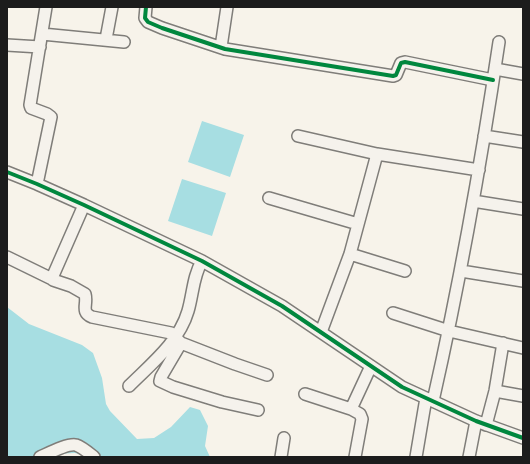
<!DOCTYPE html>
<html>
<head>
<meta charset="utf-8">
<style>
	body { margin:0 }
	#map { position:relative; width:530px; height:464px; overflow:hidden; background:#f7f3ea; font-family:Delius,sans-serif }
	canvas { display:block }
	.frame { position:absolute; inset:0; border:8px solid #1c1c1c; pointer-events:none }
</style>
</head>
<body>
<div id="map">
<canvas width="530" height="464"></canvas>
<div class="frame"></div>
</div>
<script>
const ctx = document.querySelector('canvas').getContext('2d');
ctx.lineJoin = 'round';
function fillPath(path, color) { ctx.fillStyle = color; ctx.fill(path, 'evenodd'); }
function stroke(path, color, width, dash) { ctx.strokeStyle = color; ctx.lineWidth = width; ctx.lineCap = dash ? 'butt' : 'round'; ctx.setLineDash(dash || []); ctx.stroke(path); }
const water = new Path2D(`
	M202 121 244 135 230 177 188 162Z
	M182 179 226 193 212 236 168 221Z
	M7 307 29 324 82 345 93 353 102 378 106 404 110 411 137 439 154 438 171 427 190 407 200 410 208 426 205 446 210 457H88L75 453 54 454 47 457H7Z`);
const minor = new Path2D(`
	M146 7 145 18 148 22 162 28 225 49 393 76 396 75 401 63 405 62 493 80
	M42 34 124 42
	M106 39 112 7
	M7 45 40 47
	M221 47 227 7
	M495 69 523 74
	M298 136 377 154 479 170
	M484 136 523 142
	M7 172 37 184 84 205 202 261 282 306 402 387 476 421 523 438
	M37 184 51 117 47 114 31 108 30 105 46 7
	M269 198 358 224
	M473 201 523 209
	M84 205 52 278 53 280 71 286 85 294C88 304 80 312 92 317L171 333 181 343 235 364 267 375
	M350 254 405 271
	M7 257 52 279
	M461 271 523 281
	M393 313 449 331 523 348
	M321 332 350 254 377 154
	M181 343 161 377 160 381 173 387 222 402 258 410
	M129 386C151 364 179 342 188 311 193 294 193 276 202 261
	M495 391 523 396
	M305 394 351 409 360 414 362 419 355 457
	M433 401C460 282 481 163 499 42
	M351 409 371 366
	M486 425 495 391 503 343
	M40 457C47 454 68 443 76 445 82 447 89 453 94 457
	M281 457 284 438
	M416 457 426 398
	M469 457 476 421`);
const cycleway = new Path2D(`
	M146 7 145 18 148 22 162 28 225 49 393 76 396 75 401 63 405 62 493 80
	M7 172 37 184 84 205 202 261 282 306 402 387 476 421 523 438`);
fillPath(water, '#a7dee2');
stroke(minor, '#7f7d79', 14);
stroke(minor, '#f5f2ec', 11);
stroke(cycleway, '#00873e', 4);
</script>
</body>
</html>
